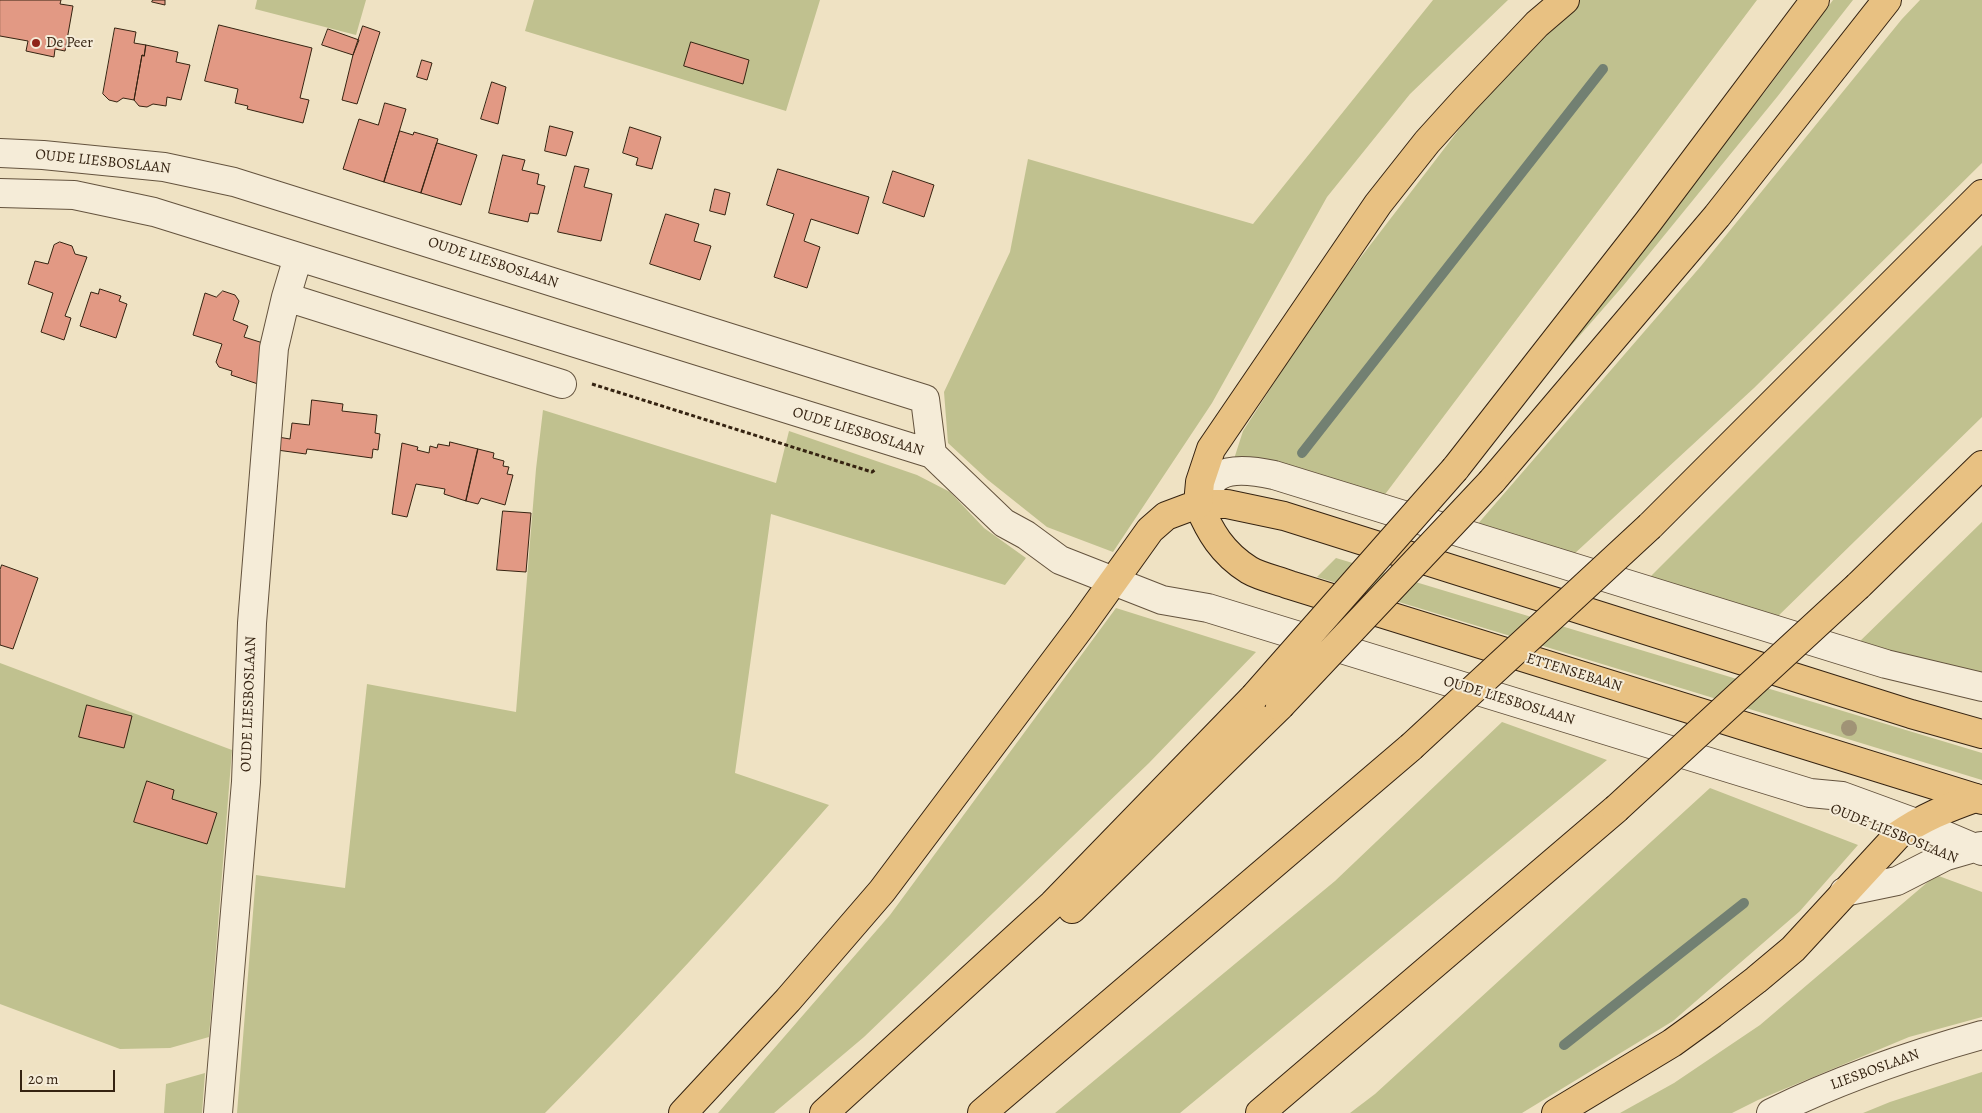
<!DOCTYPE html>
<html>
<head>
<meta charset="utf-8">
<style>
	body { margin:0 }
	#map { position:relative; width:1982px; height:1113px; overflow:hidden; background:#efe2c3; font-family:Alegreya,serif }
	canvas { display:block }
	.scale { position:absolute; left:20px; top:1070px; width:95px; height:22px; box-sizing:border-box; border:2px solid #352311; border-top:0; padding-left:6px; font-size:15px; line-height:18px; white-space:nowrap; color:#352311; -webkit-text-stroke:4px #f5ecd8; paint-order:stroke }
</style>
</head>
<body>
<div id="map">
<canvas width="1982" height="1113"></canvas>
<div class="scale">20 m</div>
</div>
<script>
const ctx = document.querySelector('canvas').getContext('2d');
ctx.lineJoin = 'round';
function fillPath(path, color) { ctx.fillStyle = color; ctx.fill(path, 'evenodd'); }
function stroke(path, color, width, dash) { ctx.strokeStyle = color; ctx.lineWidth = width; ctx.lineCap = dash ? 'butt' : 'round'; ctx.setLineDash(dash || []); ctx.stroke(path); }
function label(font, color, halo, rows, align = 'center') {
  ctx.font = font + ' Alegreya,serif'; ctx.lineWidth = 4; ctx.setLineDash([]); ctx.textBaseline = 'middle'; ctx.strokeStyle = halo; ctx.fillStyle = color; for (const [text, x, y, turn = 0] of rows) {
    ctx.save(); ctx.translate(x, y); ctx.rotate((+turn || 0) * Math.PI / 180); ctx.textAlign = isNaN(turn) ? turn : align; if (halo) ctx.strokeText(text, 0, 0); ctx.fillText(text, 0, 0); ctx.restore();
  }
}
const green = new Path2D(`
	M257 0H366L356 35 255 9Z
	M534 0H820L786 111 525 31Z
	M1433 0H1508L1410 94 1327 197 1212 403 1113 552 1047 527 988 480 948 443 944 392 1010 252 1028 159 1253 224Z
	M1579 0H1757L1383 497 1234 459 1243 431 1328 300 1467 119Z
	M1833 0H1853L1777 97 1623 286 1507 419 1767 89Z
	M1920 0H1982V163L1754 388 1573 555 1476 526 1701 266 1902 19Z
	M1982 245V417L1773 621 1648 579Z
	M543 410 776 483 789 431 917 475 950 492 984 528 1026 558 1005 585 771 514 735 773 829 805C737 911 643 1014 545 1113H237L256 875 345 888 367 684 516 712 536 469Z
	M1982 522V679L1855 646Z
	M1336 558 1982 753V780L1317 577Z
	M1116 608 1256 652 1149 763 864 1037 774 1113H718L890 915Z
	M0 663 232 750 209 1037 170 1048 120 1049 0 1004Z
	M1502 722 1607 760 1180 1113H1055L1335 881Z
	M1710 788 1858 845 1800 911 1673 1021 1522 1113H1350L1375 1094Z
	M1936 875 1982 892V1017L1909 1037 1758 1100 1732 1113H1620L1674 1083 1760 1025Z
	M1982 1072V1113H1863L1890 1102Z
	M205 1073 202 1113H164L166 1084Z`);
const stream = new Path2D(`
	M1302 453 1603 69
	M1564 1045 1744 903`);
const building = new Path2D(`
	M0 0H61L60 4 73 6 65 51 55 49 54 57 26 51 28 41 0 36Z
	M153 0H165V5L152 2Z
	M219 25 312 48 300 98 309 100 303 123 247 109 248 106 235 103 238 89 205 81Z
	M363 26 380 32 357 104 342 100 353 55Z
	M115 28 136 32 134 43 146 45 144 56 142 55 134 100 123 98 117 102 109 100 103 94Z
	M328 29 359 40 353 55 322 45Z
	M691 42 749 60 743 84 684 66Z
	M146 45 178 52 176 62 190 65 181 100 167 97 166 106 153 104 147 107 139 106 134 100 142 55 144 56Z
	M422 60 432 63 427 80 417 77Z
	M492 82 506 87 498 124 481 119Z
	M385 103 406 109 384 182 343 169 359 119 378 125Z
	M550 126 573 132 566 156 545 151Z
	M630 127 661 137 652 169 636 165 638 158 623 153Z
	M400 131 413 135 414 132 438 139 421 193 384 182Z
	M437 143 477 155 461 205 421 193Z
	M503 155 525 160 522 170 539 174 537 184 545 186 538 214 530 213 528 222 489 213Z
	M575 166 589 169 584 187 612 194 601 241 558 232Z
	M778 169 869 197 858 234 811 219 804 241 820 247 807 288 774 277 794 214 767 205Z
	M893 171 934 185 924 217 883 203Z
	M715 189 730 193 725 215 710 211Z
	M666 214 699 224 694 241 711 246 700 280 650 264Z
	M60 242 72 246 75 254 87 257 65 316 71 318 64 340 41 332 53 293 28 284 35 261 48 264 54 245Z
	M100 289 121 296 119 301 127 304 116 338 80 326 91 292 98 294Z
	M223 291 235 295 239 301 233 320 248 326 244 337 263 343 258 384 231 375 232 371 219 367 216 362 222 344 193 335 205 293 216 297Z
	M312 400 343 404 342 411 377 415 375 433 380 434 378 450 373 449 372 458 307 449 306 454 277 450 278 437 290 439 292 423 309 425Z
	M450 442 478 449 466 501 444 494 445 489 416 484 407 517 392 514 402 443 418 447 417 450 429 453 430 446 437 448 438 444 449 446Z
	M478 449 494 453 493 458 504 461 503 466 509 467 507 474 513 475 505 505 481 498 478 504 466 501Z
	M503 511 531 513 526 572 497 570Z
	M2 565 38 578 13 649 0 645V570Z
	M87 705 132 716 124 748 79 737Z
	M147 781 174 790 172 799 217 813 207 844 134 822Z`);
const path = new Path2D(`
	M592 384 872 472 876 469`);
const minor = new Path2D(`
	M0 153 43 155 164 167 234 182 925 399 932 454
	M0 193 74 195 154 212 932 454 1004 523 1026 535 1060 560 1162 600 1208 608 1810 793 1842 796 1916 823 1982 851
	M286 297 562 384
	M1198 504C1203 497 1213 479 1219 476 1233 467 1260 472 1274 475L1886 664 1982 687
	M1844 892 1897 881 1946 856 1981 846
	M218 1113 246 782 252 623 274 348 286 297 298 257
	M1771 1113C1838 1080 1910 1055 1982 1035`);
const major = new Path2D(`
	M1982 734 1911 714 1284 516 1227 504H1198C1210 532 1222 553 1249 570 1261 577 1277 580 1290 585L1982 800`);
const highway = new Path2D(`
	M1455 469 1648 222 1815 0
	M1492 481 1717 216 1887 0
	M1650 526 1982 194
	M1858 586 1982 465
	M1072 909 1280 706
	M683 1113 788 1000 882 891 1082 625 1150 530 1166 516 1198 504 1200 482 1211 449 1378 204 1427 142 1465 100 1537 24 1565 0
	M824 1113 1053 904 1254 697
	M982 1113 1411 747
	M1260 1113 1616 809
	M1556 1113 1672 1043 1712 1014 1756 980 1793 949 1898 835C1922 818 1947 808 1975 798`);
const highwayBridge = new Path2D(`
	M1254 697 1455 469
	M1280 706 1492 481
	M1411 747 1650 526
	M1616 809 1858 586`);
const trees = [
	[1849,728]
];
const markers = [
	[36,43,5,"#8f2418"]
];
const poiNames = [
	["De Peer",46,43]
];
const streetNames = [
	["OUDE LIESBOSLAAN",103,162,6],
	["OUDE LIESBOSLAAN",493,263,18],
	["OUDE LIESBOSLAAN",858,432,17],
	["ETTENSEBAAN",1574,673,17],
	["OUDE LIESBOSLAAN",1509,701,17],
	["OUDE LIESBOSLAAN",249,704,-88],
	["OUDE LIESBOSLAAN",1894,834,22],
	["LIESBOSLAAN",1875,1070,-20]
];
fillPath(green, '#c0c18f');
stroke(stream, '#728072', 10);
fillPath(building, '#e29984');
stroke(building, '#352311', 1);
stroke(minor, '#64533e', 30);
stroke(major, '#352311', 30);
stroke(highway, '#352311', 30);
stroke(path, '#352311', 3, [4, 2.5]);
stroke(minor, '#f5ecd8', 28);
stroke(major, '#e8c182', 28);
stroke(highway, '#e8c182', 28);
stroke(highwayBridge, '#352311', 30, []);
stroke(highwayBridge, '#e8c182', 28);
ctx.fillStyle = '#a09376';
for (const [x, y] of trees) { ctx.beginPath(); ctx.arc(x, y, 8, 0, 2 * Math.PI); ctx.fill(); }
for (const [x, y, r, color] of markers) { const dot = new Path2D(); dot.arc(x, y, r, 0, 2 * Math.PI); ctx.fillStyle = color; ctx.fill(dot); stroke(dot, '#f5ecd8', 2); }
label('15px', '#352311', '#f5ecd8', poiNames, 'left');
label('15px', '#352311', '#f5ecd8', streetNames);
</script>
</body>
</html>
